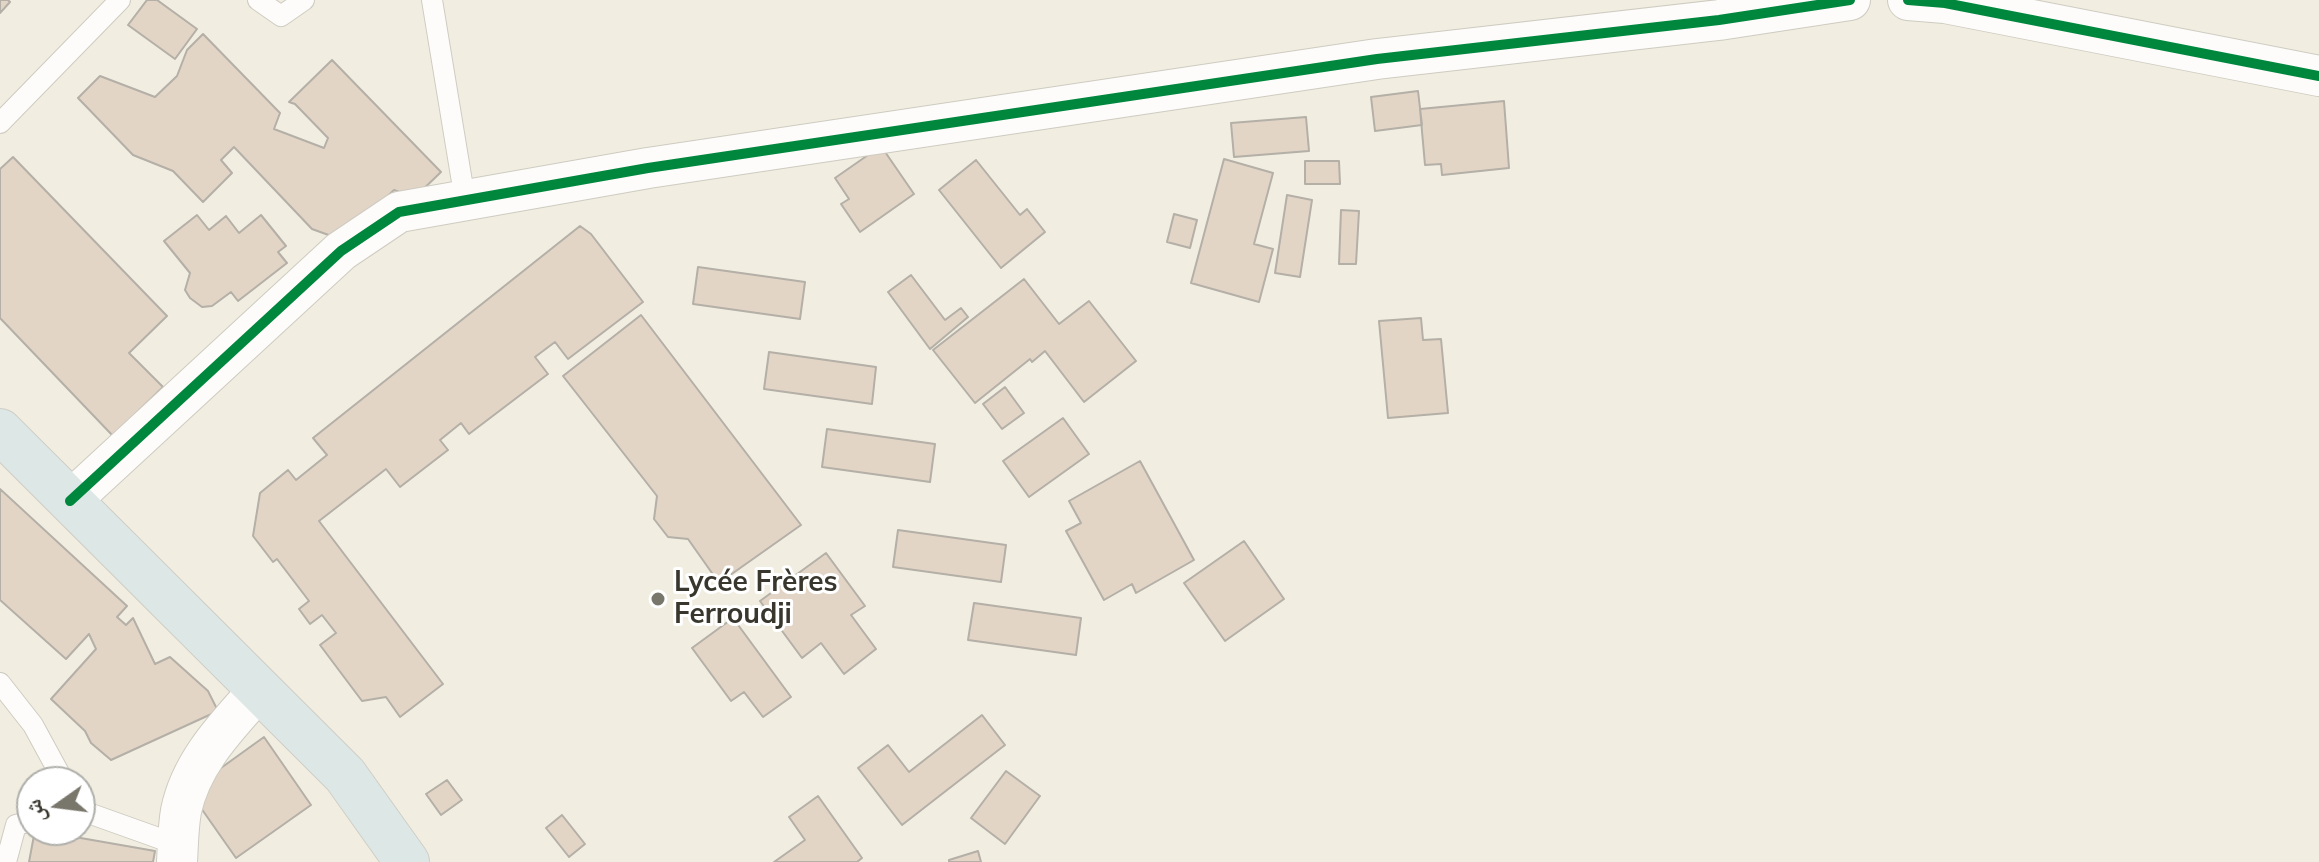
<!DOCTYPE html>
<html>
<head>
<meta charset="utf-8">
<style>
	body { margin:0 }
	#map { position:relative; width:2319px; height:862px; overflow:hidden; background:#f1eee1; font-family:Mulish,"Noto Naskh Arabic",sans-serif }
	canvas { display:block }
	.north { position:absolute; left:16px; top:766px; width:80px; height:80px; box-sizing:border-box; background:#fff; border:2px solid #afafab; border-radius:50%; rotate:256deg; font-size:22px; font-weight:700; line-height:32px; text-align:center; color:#38362d }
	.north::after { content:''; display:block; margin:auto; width:28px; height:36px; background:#79766c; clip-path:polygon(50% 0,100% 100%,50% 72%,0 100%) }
</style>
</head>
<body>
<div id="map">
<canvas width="2319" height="862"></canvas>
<div class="north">ش</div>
</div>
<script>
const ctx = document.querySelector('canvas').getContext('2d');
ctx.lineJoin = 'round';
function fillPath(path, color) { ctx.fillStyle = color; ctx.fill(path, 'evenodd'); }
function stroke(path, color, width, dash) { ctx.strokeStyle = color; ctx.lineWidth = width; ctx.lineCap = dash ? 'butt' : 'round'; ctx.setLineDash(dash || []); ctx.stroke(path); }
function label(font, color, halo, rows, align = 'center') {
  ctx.font = font + ' Mulish,sans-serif'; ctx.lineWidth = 6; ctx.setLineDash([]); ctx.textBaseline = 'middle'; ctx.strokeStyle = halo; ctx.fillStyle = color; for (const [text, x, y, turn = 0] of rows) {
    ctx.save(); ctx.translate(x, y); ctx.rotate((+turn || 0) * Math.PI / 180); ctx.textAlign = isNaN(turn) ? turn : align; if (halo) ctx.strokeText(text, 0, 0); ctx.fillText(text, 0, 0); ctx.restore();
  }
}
const building = new Path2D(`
	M0 0H8L10 2 0 13Z
	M147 0H157L197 29 175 59 128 25Z
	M203 34 280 113 274 129 324 148 328 138 295 104 289 102 332 60 441 172 414 198 394 190 363 220 356 245 312 229 234 147 221 160 232 173 203 202 173 171 133 155 78 98 100 76 155 97 177 76 187 50Z
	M1418 91 1422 125 1375 131 1371 97Z
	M1504 101 1509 168 1442 175 1441 164 1425 165 1420 109Z
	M1306 117 1309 151 1234 157 1231 123Z
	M881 146 914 194 860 232 841 204 849 199 835 178Z
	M13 157 167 316 129 353 163 387 113 436 0 318V169Z
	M1224 159 1273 173 1254 244 1273 249 1259 302 1191 283Z
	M976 160 1020 215 1027 209 1045 232 1001 268 939 190Z
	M1305 161H1339L1340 184H1305Z
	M1287 195 1312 200 1300 277 1275 273Z
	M1341 210 1359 211 1356 264H1339Z
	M1174 214 1197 220 1190 248 1167 242Z
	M197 215 209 230 226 216 239 233 261 215 286 246 278 252 287 263 238 301 231 292 212 306 202 307 190 298 185 290 190 273 164 241Z
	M580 226 591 234 643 302 568 359 555 342 535 357 548 374 469 434 461 423 440 440 448 450 400 487 386 469 319 521 443 684 400 717 386 697 362 701 320 645 336 633 322 615 310 624 299 609 309 601 277 559 273 562 253 536 260 493 288 470 296 480 327 455 313 438Z
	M698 267 805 282 800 319 693 304Z
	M911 275 945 320 961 308 968 317 930 349 888 292Z
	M1024 279 1059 324 1089 301 1136 361 1084 402 1045 351 1032 362 1030 359 975 403 933 350Z
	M641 315 801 525 719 583 688 539 668 537 654 519 657 496 563 376Z
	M1421 318 1423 340 1441 339 1448 413 1388 418 1379 321Z
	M769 352 876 367 872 404 764 389Z
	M1005 387 1024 413 1002 429 983 404Z
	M1063 418 1089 454 1029 497 1003 461Z
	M827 429 935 444 930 482 822 467Z
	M1140 461 1194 560 1136 593 1132 584 1104 600 1066 531 1081 523 1069 501Z
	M0 489 127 606 117 617 126 625 133 618 155 664 170 657 208 691 218 711 111 760 91 743 85 731 51 699 96 649 89 634 66 659 0 600Z
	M898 530 1006 545 1001 582 893 567Z
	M1244 541 1284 599 1225 641 1184 583Z
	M826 553 865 606 851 615 876 649 844 674 821 643 802 658 760 601Z
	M974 603 1081 618 1076 655 968 640Z
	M733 618 791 697 763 717 744 692 731 701 692 648Z
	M982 715 1005 745 902 825 858 768 888 745 909 772Z
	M264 737 311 805 236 858 189 791Z
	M1006 771 1040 796 1005 844 971 818Z
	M447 780 462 800 441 815 426 794Z
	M818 796 862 858 857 862H774L805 840 789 817Z
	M562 815 585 844 569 857 546 828Z
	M35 830 155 851 153 862H29Z
	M978 851 981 862H949V860Z`);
const lane = new Path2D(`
	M258 0 281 16 304 0
	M432 0 465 200
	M0 123 120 0
	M0 683 33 725 64 782
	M80 810 178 845
	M6 862 16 825 32 821`);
const street = new Path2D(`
	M1908 0 1945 3 2319 76
	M70 501 341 251 399 212 648 168 1377 59 1719 20 1850 0
	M177 862C178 846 178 828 181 811 191 762 227 726 259 690`);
const primary = new Path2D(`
	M0 431 345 775 407 862`);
const cycleway = new Path2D(`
	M1908 0 1945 3 2319 76
	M70 501 341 251 399 212 648 168 1377 59 1719 20 1850 0`);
const markers = [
	[658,599,8,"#79766c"]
];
const poiNames = [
	["Lycée Frères",674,583],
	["Ferroudji",674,615]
];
fillPath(building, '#e2d5c6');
stroke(building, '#b4afa7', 2);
stroke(lane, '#cecbc1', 22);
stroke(street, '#cecbc1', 42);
stroke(primary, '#cfcdc7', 46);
stroke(lane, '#fdfcfa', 20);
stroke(street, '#fdfcfa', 40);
stroke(primary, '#dde8e6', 44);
stroke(cycleway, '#00873e', 10);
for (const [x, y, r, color] of markers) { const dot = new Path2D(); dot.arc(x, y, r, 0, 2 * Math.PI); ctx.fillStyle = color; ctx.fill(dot); stroke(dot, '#fff', 3); }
label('bold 28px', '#38362d', '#fff', poiNames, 'left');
</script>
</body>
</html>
